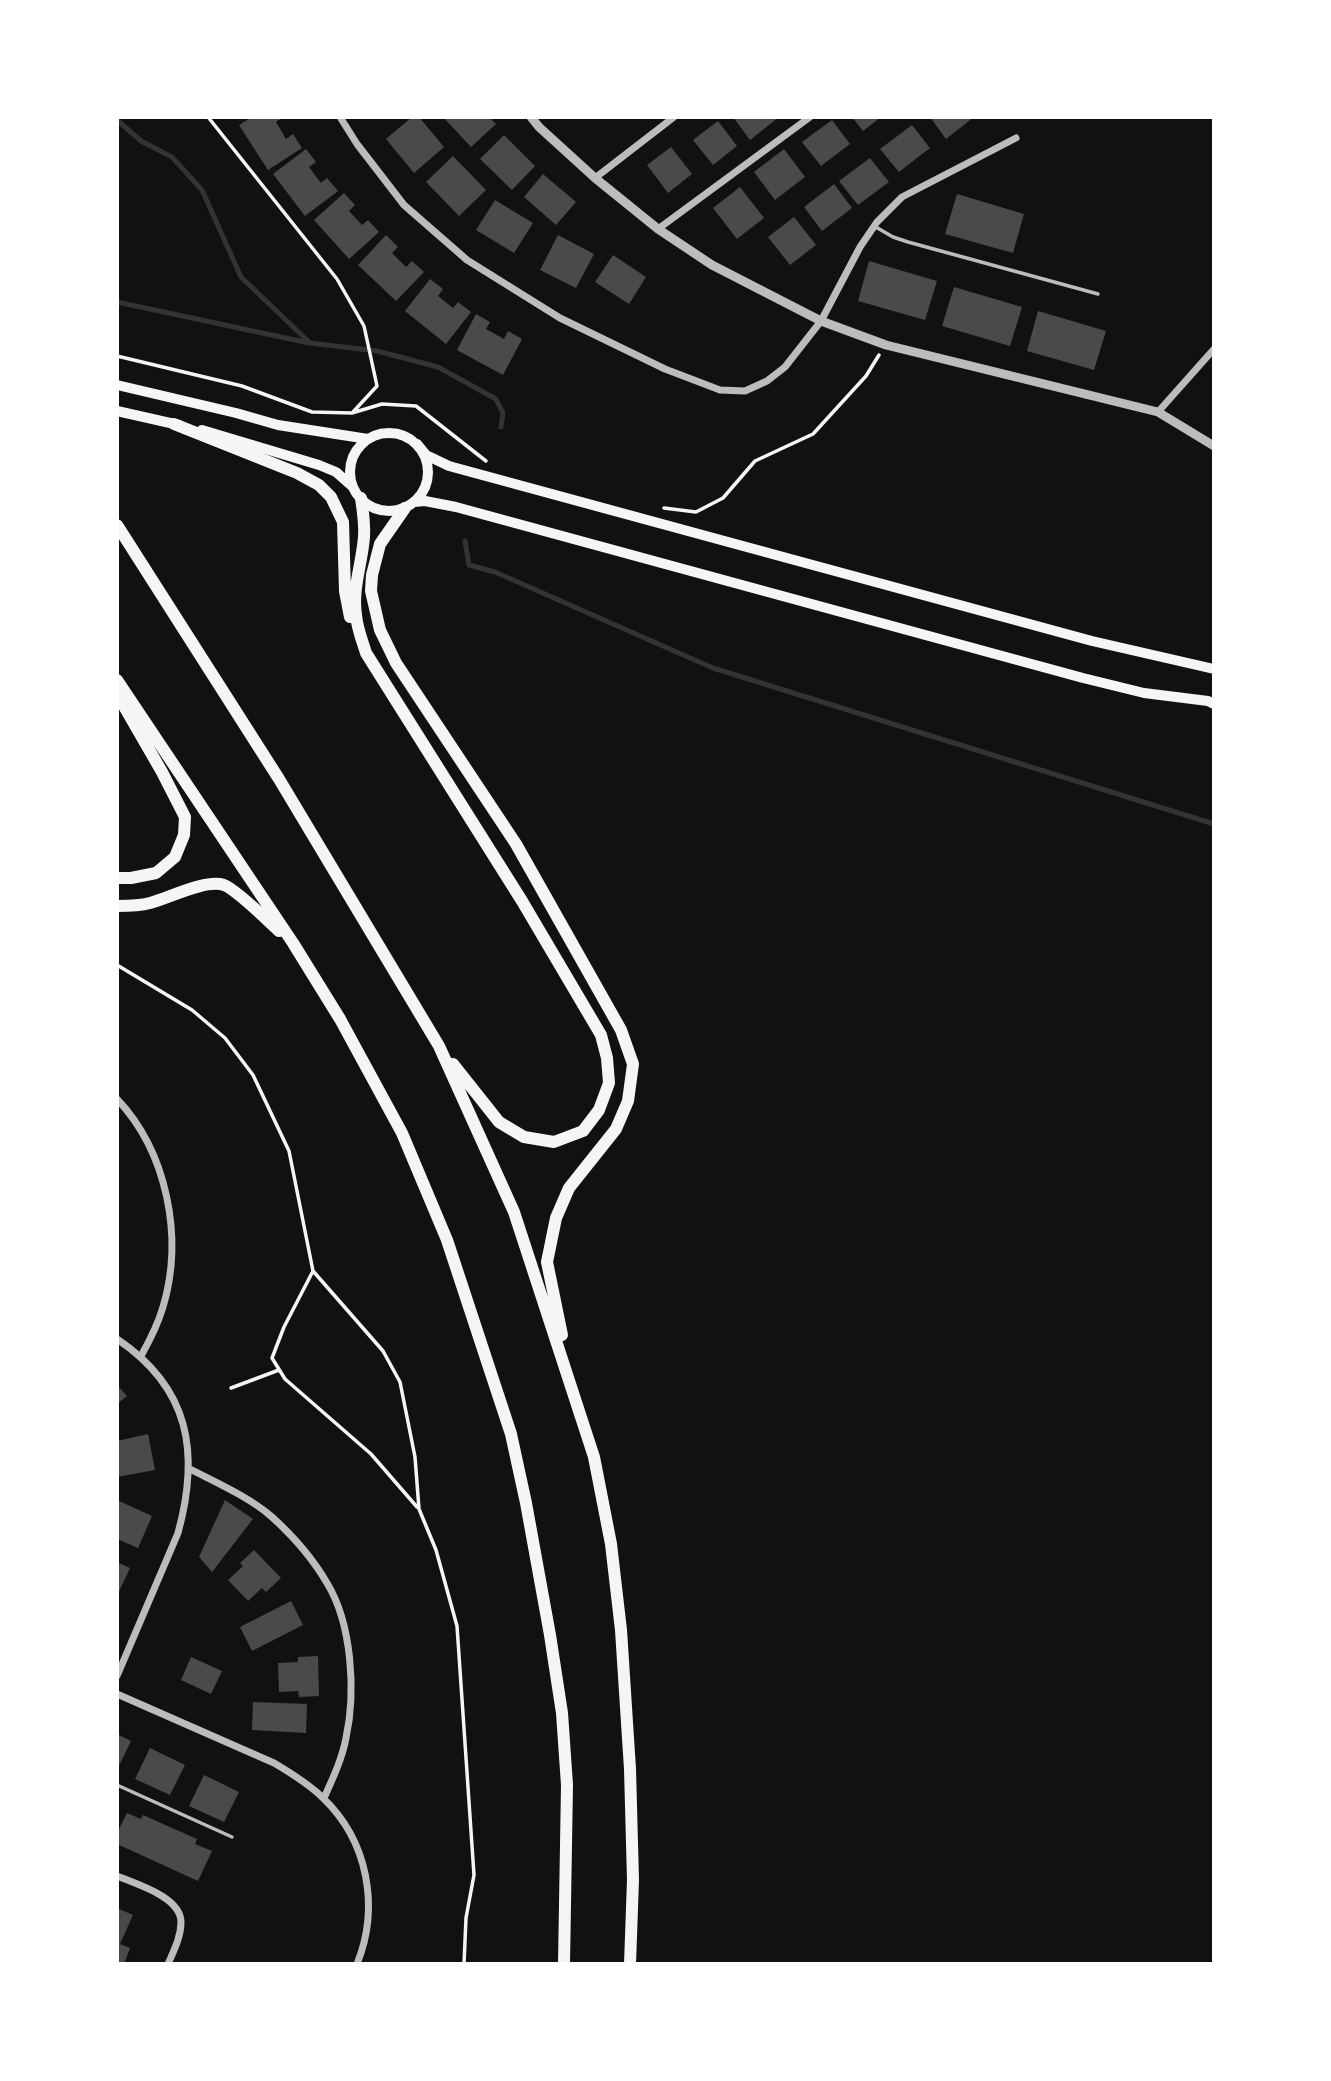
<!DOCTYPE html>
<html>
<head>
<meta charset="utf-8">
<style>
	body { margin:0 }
	#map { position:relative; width:1331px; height:2081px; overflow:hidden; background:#111; font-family:Literata,serif }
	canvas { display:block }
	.frame { position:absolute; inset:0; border:119px solid #fff; pointer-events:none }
</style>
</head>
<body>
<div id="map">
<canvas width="1331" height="2081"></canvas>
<div class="frame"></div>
</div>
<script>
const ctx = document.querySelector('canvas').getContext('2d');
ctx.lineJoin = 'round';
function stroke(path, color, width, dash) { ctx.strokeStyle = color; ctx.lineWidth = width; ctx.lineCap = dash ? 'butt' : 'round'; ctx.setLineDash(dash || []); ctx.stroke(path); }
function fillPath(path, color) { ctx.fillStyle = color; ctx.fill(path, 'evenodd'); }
const stream = new Path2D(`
	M117 120 141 141 172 157 202 190 241 277 310 343 377 351 438 367 496 399 503 413 501 427
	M117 302 309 343
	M465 541 469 565 495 572 713 668 1214 824`);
const building = new Path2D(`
	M252 117H283L276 122 286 139 293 134 302 148 268 170 239 125Z
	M412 117H419L444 147 414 173 386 139Z
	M443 117H489L496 124 471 147Z
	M733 117H779L750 140Z
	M852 117H881L863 131Z
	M930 117H974L946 139Z
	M832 120 850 144 821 166 802 142Z
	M718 121 737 146 713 165 693 140Z
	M912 125 930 148 899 172 880 149Z
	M504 135 535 166 512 190 480 159Z
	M671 147 692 174 668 193 647 165Z
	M306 149 316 162 309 167 321 183 327 178 338 191 305 216 273 174Z
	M784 149 805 177 775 200 754 172Z
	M453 156 486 190 459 216 426 182Z
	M870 158 889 182 858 205 839 181Z
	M543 174 576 202 556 225 524 197Z
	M834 184 852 208 822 231 804 207Z
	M740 187 764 218 737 239 713 208Z
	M344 193 355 205 349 211 362 225 368 220 379 232 349 259 314 220Z
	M957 194 1024 214 1013 253 945 234Z
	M495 200 533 223 514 253 476 230Z
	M794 217 816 245 790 265 768 237Z
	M386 235 398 247 392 253 406 267 412 261 424 272 396 301 358 265Z
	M558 235 594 254 576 288 540 270Z
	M613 255 646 277 629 304 595 282Z
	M869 261 937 281 925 320 858 301Z
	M430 279 443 289 438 296 453 308 458 302 471 312 446 344 405 311Z
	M954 287 1022 307 1010 346 942 326Z
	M1038 311 1106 331 1094 370 1027 351Z
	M476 314 490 322 486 329 504 339 508 331 522 339 503 375 457 350Z
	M117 1385 127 1396 117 1404Z
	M148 1434 155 1470 117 1477V1441Z
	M117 1500 152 1516 138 1548 117 1539Z
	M225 1500 253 1519 212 1572 199 1557Z
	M254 1550 281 1578 266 1592 262 1588 248 1601 228 1580 243 1566 240 1563Z
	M117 1562 130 1568 117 1596Z
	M291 1601 303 1625 252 1651 240 1627Z
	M318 1656 319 1696 299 1697 298 1691 279 1692 278 1663 298 1662V1657Z
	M191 1657 222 1671 211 1694 181 1680Z
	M253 1702 307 1704 306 1733 252 1730Z
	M117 1734 131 1741 117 1770Z
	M150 1748 185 1765 170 1795 135 1779Z
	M204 1775 239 1792 224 1822 189 1806Z
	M127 1813 141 1819 143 1815 197 1839 195 1844 212 1851 198 1881 117 1844V1833Z
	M117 1908 133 1915 120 1944 130 1948 124 1964H117Z`);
const path = new Path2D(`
	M208 117 337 279 364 326 377 386 353 412
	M117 356 242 386 312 412 352 413 382 404 416 406 486 461
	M664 508 696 512 723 498 755 461 813 434 866 376 879 355
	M117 965 192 1010 225 1038 253 1075 289 1151 313 1271 383 1351 400 1382 415 1457 419 1509 436 1550 457 1626 474 1875 466 1918 464 1964
	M313 1271 284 1327 272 1358 285 1379 371 1454 417 1507
	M231 1388 279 1370`);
const service = new Path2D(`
	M874 226 893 237 908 242 1098 294
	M117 1785 232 1837`);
const minor = new Path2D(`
	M340 117 357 144 404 205 467 260 560 318 665 369 720 390 745 391 767 381 785 367 821 321 860 247 877 222 902 197 1016 138
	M595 178 674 117
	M658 229 810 117
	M1158 412 1214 349
	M117 1099C167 1152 184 1237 163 1307 158 1324 150 1340 141 1356
	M117 1339C190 1388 200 1453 178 1533L117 1676
	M190 1469C217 1483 249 1497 272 1517 293 1536 313 1559 327 1583 352 1624 356 1692 346 1738 342 1759 333 1778 324 1798
	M117 1694 274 1763C291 1773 309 1784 323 1798 368 1841 380 1907 357 1964
	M117 1876C136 1884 181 1897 181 1922 181 1937 174 1950 168 1964`);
const tertiary = new Path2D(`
	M531 117 539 127 595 178 658 229 712 265 821 321 886 345 1158 412 1214 446`);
const secondary = new Path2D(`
	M117 385 236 413 278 425 368 439
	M117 411 179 425
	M202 430 319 465 336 472 353 487
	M350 472a39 39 0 1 1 78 0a39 39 0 1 1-78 0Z
	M417 444 426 455 449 466 1092 641 1214 669
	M414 502 425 501 456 507 1083 678 1144 693 1208 701 1214 704`);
const trunk = new Path2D(`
	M174 424 297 473 319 485 331 497 343 522 345 591 350 617
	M361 498C363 511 365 524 364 537 362 564 352 588 356 615 357 628 362 640 366 653L522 901 601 1035 607 1058 609 1083 599 1110 583 1131 554 1142 524 1137 499 1122 453 1064
	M405 508 380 544 372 575 371 591 380 630 396 663 516 844 621 1030 633 1064 628 1101 616 1129 569 1188 556 1218 547 1262 562 1335
	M117 525 279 779 439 1046 514 1212 594 1457 611 1544 621 1630 630 1769 633 1880 630 1964
	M117 680 293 943 340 1019 402 1133 447 1240 511 1434 526 1503 550 1635 562 1713 567 1785 564 1964
	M117 878H131L156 873 175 857 184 835 185 817 162 772 117 694
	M117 906C128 906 139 906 150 903 169 898 205 879 224 885 237 890 268 921 279 931`);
stroke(stream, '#333', 5);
fillPath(building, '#4a4a4a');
stroke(path, '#f5f5f5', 3.5);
stroke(service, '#bcbcbc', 3.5);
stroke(minor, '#bcbcbc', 7);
stroke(tertiary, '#bcbcbc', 9);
stroke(secondary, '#f5f5f5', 10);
stroke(trunk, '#f5f5f5', 12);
</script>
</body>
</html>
